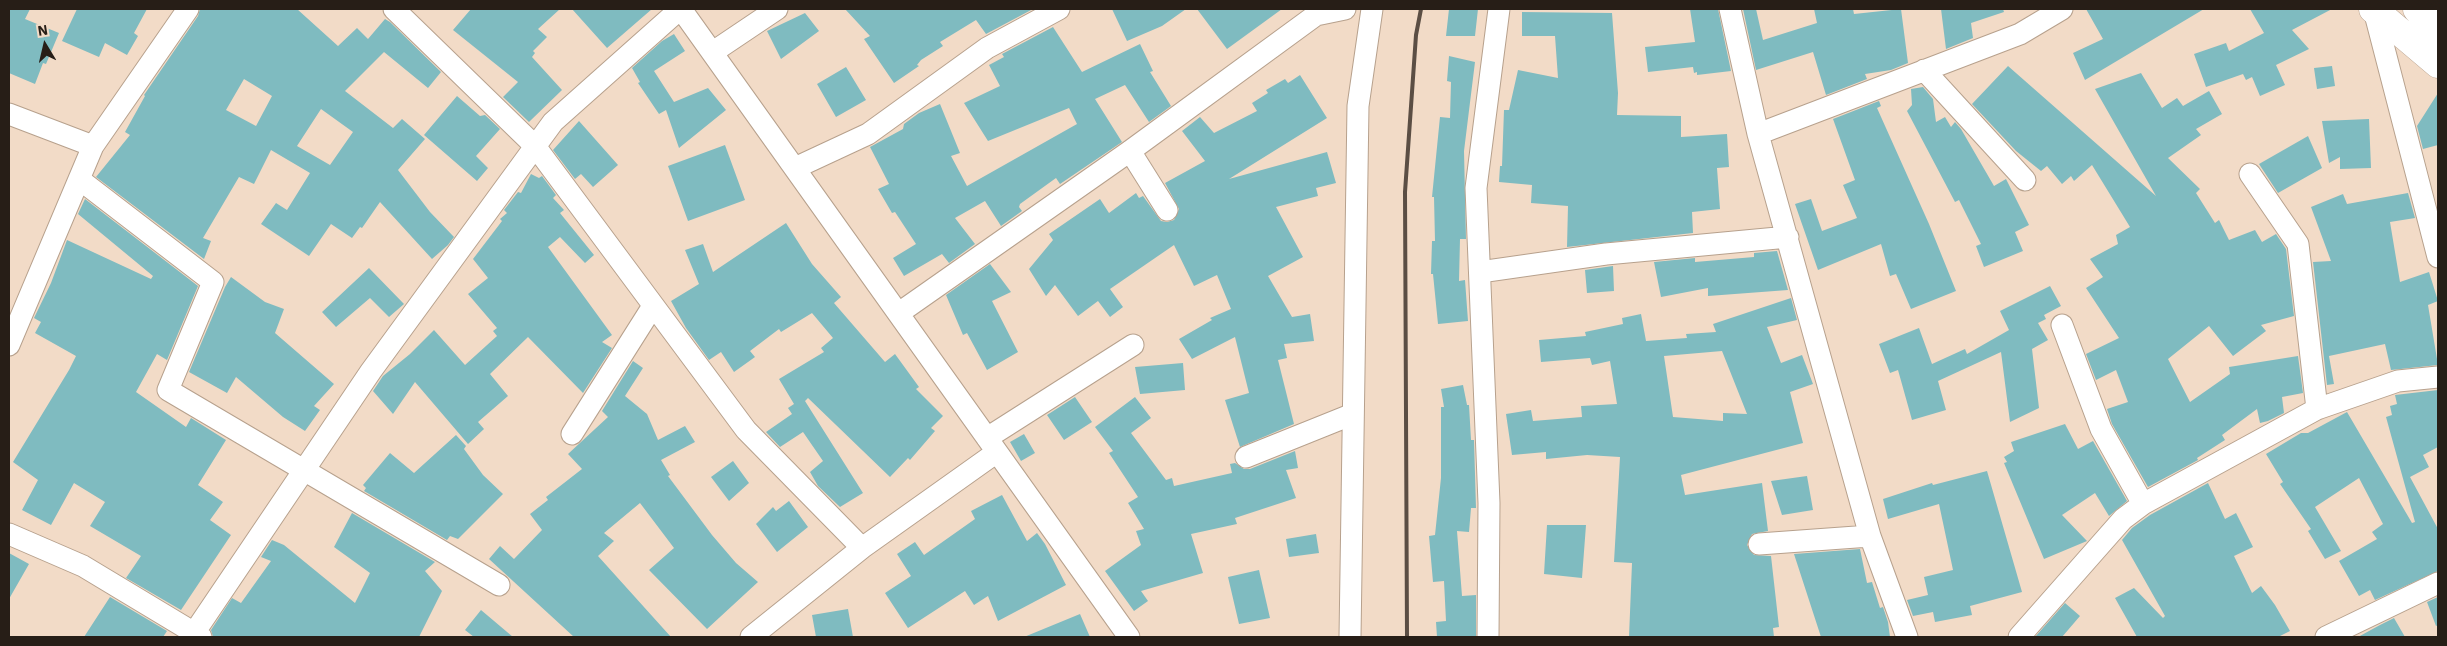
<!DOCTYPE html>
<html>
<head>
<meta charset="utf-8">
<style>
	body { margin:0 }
	#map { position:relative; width:2447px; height:646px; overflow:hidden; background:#f2dbc7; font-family:"IBM Plex Sans",sans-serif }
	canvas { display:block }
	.frame { position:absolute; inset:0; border:10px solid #271e17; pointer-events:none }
	.north { position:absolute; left:20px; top:20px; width:50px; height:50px; -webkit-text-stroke:4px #f2dbc7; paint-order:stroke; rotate:351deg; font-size:14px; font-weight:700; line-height:20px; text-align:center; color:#271e17 }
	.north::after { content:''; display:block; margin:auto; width:18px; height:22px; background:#271e17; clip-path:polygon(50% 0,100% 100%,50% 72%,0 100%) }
</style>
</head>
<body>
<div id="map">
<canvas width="2447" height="646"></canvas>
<div class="frame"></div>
<div class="north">N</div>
</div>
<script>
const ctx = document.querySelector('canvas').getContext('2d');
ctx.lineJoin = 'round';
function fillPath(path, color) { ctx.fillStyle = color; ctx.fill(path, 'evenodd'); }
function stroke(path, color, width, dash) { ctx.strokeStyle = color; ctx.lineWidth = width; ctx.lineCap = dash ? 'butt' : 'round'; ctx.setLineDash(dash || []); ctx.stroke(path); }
const building = new Path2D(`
	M9 9H30L25 19 59 33 46 64 43 63 35 84 9 73Z
	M77 9H147L134 33 138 36 127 55 105 43 99 57 62 41Z
	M200 9H297L338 46 357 28 368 39 385 19 390 22 441 72 428 88 384 52 345 91 393 128 402 119 425 139 398 170 430 212 454 237 448 245 432 259 380 202 362 228 360 227 352 238 331 224 309 256 261 224 276 203 287 210 310 173 271 150 254 184 239 177 203 238 211 241 204 259 96 177 130 135 125 132 145 96 144 95 198 16ZM244 79 272 96 256 126 226 110ZM321 109 353 132 330 165 297 146Z
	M471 9H560L538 29 547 37 533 51 535 53 532 57 562 90 529 122 503 97 518 82 453 30Z
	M572 9H652L607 48Z
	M845 9H1033L986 34 976 20 940 42 943 46 921 60 917 65 919 66 894 83 864 39 870 36Z
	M1112 9H1186L1162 26 1127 41Z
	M1197 9H1282L1227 49Z
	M1449 9H1478L1475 36H1446Z
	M1690 9H1718L1731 71 1697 75V72L1694 73 1693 67 1648 72 1645 47 1695 42Z
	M1743 9H1756L1763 40 1817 23 1814 9H1853L1854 14 1901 9 1908 63 1891 70 1865 74 1867 79 1826 95 1813 52 1756 70Z
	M1941 9H2003L2004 12 1971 23 1973 38 1946 49Z
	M2086 9H2204L2085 80 2073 53 2103 39Z
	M2250 9H2332L2292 30 2309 49 2276 65 2285 85 2260 96 2252 77 2246 80 2243 74 2206 87 2194 54 2226 43 2229 51 2264 33Z
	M1522 12 1612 13 1618 93 1617 115 1681 116V137L1727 134 1729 167 1717 168 1720 209 1692 212 1693 233 1567 247 1568 206 1531 203 1532 185 1499 182 1500 166H1502L1504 110H1509L1518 70 1558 78 1555 36H1522Z
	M805 13 819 31 781 59 767 31Z
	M1053 27 1082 72 1140 44 1153 71 1150 72 1171 106 1149 122 1125 85 1095 99 1122 142 1060 184 1056 178 1020 204 1019 207 1022 211 1001 226 985 201 955 218 975 244 949 263 942 254 904 276 893 258 916 244 895 212 892 213 878 189 889 184 870 147 903 129 904 124 919 113 940 104 960 153 951 156 967 186 1077 124 1069 108 988 141 964 103 1000 86 989 65 1004 57 1002 54Z
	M674 34 685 51 654 71 674 102 708 88 726 110 679 148 666 110 659 114 638 83 640 82 632 68 662 41Z
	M1449 56 1475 62 1464 151 1466 239H1460L1459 281 1465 280 1468 321 1438 324 1433 274H1431L1432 241H1435L1434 197H1432L1440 117 1450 118 1451 82 1447 81Z
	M2008 66 2156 196 2095 89 2141 73 2162 108 2177 98 2183 106 2209 91 2222 114 2196 129 2201 135 2168 158 2200 189 2196 193 2215 223 2219 220 2229 240 2255 230 2262 242 2276 234 2286 249 2294 316 2261 325 2266 331 2233 356 2209 326 2168 359 2190 402 2230 374 2229 367 2298 356 2303 393 2282 397 2284 413 2268 421 2260 423 2257 409 2222 435 2225 440 2197 458 2198 460 2148 487 2112 424 2107 409 2128 402 2116 370 2096 380 2086 354 2119 338 2086 288 2103 277 2090 259 2118 244 2116 235 2130 227 2092 165 2074 181 2071 176 2062 184 2047 166 2041 171 2016 151 1972 104Z
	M2332 66 2335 86 2317 89 2314 68Z
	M846 67 866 100 836 117 817 84Z
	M1300 75 1327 118 1229 179 1327 152 1336 183 1316 188 1318 196 1276 207 1303 257 1268 276 1292 317 1310 314 1314 341 1284 344 1287 358 1278 360 1294 424 1240 447 1225 400 1249 393 1235 337 1192 359 1179 339 1212 320 1210 318 1231 309 1217 275 1194 286 1174 245 1110 289 1123 307 1110 317 1098 301 1078 316 1055 285 1046 296 1029 269 1053 240 1049 234 1100 199 1109 213 1136 193 1139 198 1143 196 1161 221 1167 222 1174 220 1179 209 1165 183 1205 161 1182 131 1200 117 1214 133 1257 111 1252 103 1268 93 1266 90 1285 79 1288 83Z
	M1923 87 1933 99 1936 122 1945 117 1951 127 1955 122 1961 129 1994 186 2006 179 2029 225 2015 232 2023 251 1984 267 1976 246 1981 244 1959 200 1955 202 1907 111 1912 105 1911 89Z
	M2438 93V145L2423 149 2417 126Z
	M457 96 480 116 485 115 500 129 476 156 488 168 477 181 424 135Z
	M1879 101 1881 106 1877 108 1929 224 1956 291 1911 309 1896 274 1890 276 1881 244 1818 270 1795 204 1811 199 1822 231 1857 218 1843 185 1855 180 1833 119Z
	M2369 119 2371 168 2340 169V157L2329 163 2322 121Z
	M579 121 618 165 593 187 581 174 575 179 553 150Z
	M2308 136 2322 168 2278 193 2259 164Z
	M725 145 745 200 688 221 668 166Z
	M531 174 539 178 542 176 556 195 553 198 564 210 560 213 594 255 585 263 560 237 548 247 612 335 602 342 612 348 583 393 528 337 490 374 508 396 478 422 484 429 468 444 415 382 393 414 373 391 383 376 410 354 434 330 465 365 497 336 493 331 497 328 468 294 488 278 473 259 502 221 500 219 507 213 504 210 518 192 521 193Z
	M2408 193 2415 218 2390 222 2400 282 2429 272 2438 301 2428 305 2438 365 2391 370 2385 344 2329 356 2334 384 2327 385 2313 262 2331 261 2311 207 2343 194 2347 204Z
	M85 199 198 286 167 360 157 354 136 392 186 427 191 418 226 440 198 485 223 502 210 520 231 535 181 610 126 578 141 556 90 526 105 502 74 483 51 525 22 510 38 480 13 462 69 370 76 356 35 333 41 322 34 318 51 283 67 240 151 279 153 276 78 214Z
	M786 223 812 264 841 297 834 303 885 362 895 354 919 387 916 389 943 416 931 428 935 431 910 460 908 458 890 477 808 398 805 401 863 493 840 507 818 486 810 472 823 461 803 432 780 447 766 432 792 414 788 408 794 404 779 379 824 352 821 348 833 338 812 313 781 332 779 329 750 351 755 357 734 372 721 352 709 360 686 328 671 301 699 284 685 250 703 244 713 272Z
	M1777 251 1788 290 1708 296V288L1661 297 1654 262 1695 258V262L1754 257V253Z
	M990 264 1011 292 992 301 1018 352 987 370 967 333 963 335 946 295Z
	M1613 266 1614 291 1587 293 1585 270Z
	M369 268 404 304 389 317 370 298 336 327 322 312Z
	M231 277 265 302 284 309 275 333 334 384 314 406 320 410 305 431 283 417 236 377 227 393 189 372 225 287Z
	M2050 286 2061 306 2044 315 2046 319 2038 323 2048 340 2032 349 2039 408 2010 422 2001 352 1938 381 1946 410 1912 420 1898 370 1890 373 1879 344 1919 328 1932 364 1965 349 1967 354 2009 330 2000 311Z
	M1791 298 1797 320 1767 327 1781 363 1802 355 1813 384 1790 392 1803 443 1681 475 1685 495 1762 483 1768 531 1752 534 1747 545 1754 555 1771 556 1779 627 1773 628 1774 637H1629L1632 563 1614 562 1620 457 1587 455 1546 459V452L1512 455 1506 414 1531 410 1533 421 1582 417 1581 406 1617 404 1610 361 1592 365 1590 358 1541 362 1539 340 1586 336 1585 332 1623 324 1622 318 1641 314 1646 341 1687 338 1686 334 1716 332 1713 324ZM1722 351 1747 414 1723 413V421L1673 417 1664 356Z
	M633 361 643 368 625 396 647 414 658 440 685 426 695 442 661 460 670 475 668 476 712 535 736 563 758 582 707 629 649 570 674 548 640 503 604 533 614 541 598 556 671 637H574L489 559 500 546 514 559 542 530 530 514 548 500 546 497 582 469 568 454 608 417 602 411Z
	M1183 363 1185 390 1140 394 1135 367Z
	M1463 385 1467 405H1469L1471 440H1474L1476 508H1471L1469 532 1457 531 1462 596 1476 595V637H1437L1436 622 1446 621 1444 581 1433 582 1429 536 1435 535 1441 478V407H1444L1441 389Z
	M2438 390V447L2423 455 2429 467 2410 477 2438 529V571L2375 600 2370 590 2359 596 2339 561 2377 539 2372 532 2383 524 2359 478 2315 507 2341 551 2325 559 2308 531 2311 529 2280 484 2283 482 2266 454 2301 433H2308L2347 412 2412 523 2415 522 2386 417 2392 415 2390 406 2397 404 2395 395Z
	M1075 397 1092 422 1064 440 1047 415Z
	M1135 397 1151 418 1131 433 1166 480 1172 478 1174 486 1232 473 1230 464 1235 463 1244 469H1250L1295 451 1298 468 1286 470 1296 498 1235 518 1237 524 1191 534 1203 573 1141 591 1148 601 1134 611 1105 571 1141 545 1136 531 1144 529 1128 503 1138 497 1109 453 1113 451 1095 427Z
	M2065 424 2078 449 2093 441 2127 501 2109 516 2095 493 2062 515 2087 541 2044 559 2004 463 2007 462 2004 457 2014 451 2011 442Z
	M1024 434 1035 453 1021 461 1010 442Z
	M456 435 466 446 464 449 483 475 503 494 458 539 450 536 447 540 364 491 366 488 363 485 390 453 414 473Z
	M733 461 749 483 729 501 711 477Z
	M1987 471 2022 592 1970 606 1972 615 1935 622 1933 612 1913 616 1907 600 1928 595 1924 577 1953 570 1939 504 1888 519 1883 499 1932 483 1933 485Z
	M1807 476 1813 510 1782 515 1771 481Z
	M2208 483 2225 519 2236 513 2253 547 2234 556 2252 593 2261 586 2275 605 2290 631 2278 637H2137L2115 598 2134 588 2163 618 2165 616 2122 540 2132 528 2150 515Z
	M1002 495 1027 541 1037 533 1045 544 1066 585 998 621 988 596 974 605 965 591 908 628 885 593 911 576 897 554 915 542 924 555 975 519 971 511Z
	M789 501 808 527 777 552 756 524 773 507 776 511Z
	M352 513 435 562 425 571 442 591 419 637H213L211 630 232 598 241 603 271 561 261 557 272 540 284 545 355 603 370 573 334 547Z
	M1547 525H1586L1582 578 1544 574Z
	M1316 534 1319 553 1289 557 1286 539Z
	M1860 549 1867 583 1872 582 1880 608 1883 607 1888 622 1890 637H1821L1794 554Z
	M9 553 29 564 9 599Z
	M1259 570 1270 618 1239 624 1228 577Z
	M110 597 167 631 163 637H84Z
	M2438 597V625L2436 626 2427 602Z
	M2065 603 2080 616 2062 637H2035Z
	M848 609 853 637H816L812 615Z
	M481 610 513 637H474L465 630Z
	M1080 614 1090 637H1024Z
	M2394 618 2405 637H2358L2380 625Z`);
const minor = new Path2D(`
	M394 9 535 146 746 430 862 548
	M681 9 1129 637
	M1730 9 1758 134 1870 536 1907 637
	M2374 10 2438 257
	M713 52 777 9
	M1924 70 2025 180
	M9 114 93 146
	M1758 134 2020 34 2062 9
	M1130 151 1167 210
	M795 168 868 134 987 48 1059 9
	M2250 174 2298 244 2317 409
	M79 179 213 282 168 390 499 585
	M1480 272 1606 254 1788 237
	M899 313 1130 151 1316 15 1345 9
	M2062 325 2101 429 2143 504
	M9 345 93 146 188 9
	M572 434 653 306
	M987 438 1133 345
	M1246 457 1353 414
	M9 534 83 566 201 637
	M1759 544 1870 536
	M194 633 371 371 553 122 680 9
	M751 637 862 548 997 452
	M1350 637 1358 106 1372 9
	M1488 637 1489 503 1476 188 1499 9
	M2019 637 2123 519 2143 504 2317 409 2398 381 2438 377
	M2326 637 2438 583`);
const major = new Path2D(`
	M2373 9 2438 64
	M2417 9 2438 32`);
const rail = new Path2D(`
	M1407 637 1405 192 1416 35 1421 9`);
fillPath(building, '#7fbbc0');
stroke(minor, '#b7a18d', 23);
stroke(major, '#b7a18d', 29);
stroke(minor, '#fff', 21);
stroke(major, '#fff', 28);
stroke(rail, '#5b4e44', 4);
</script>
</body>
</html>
